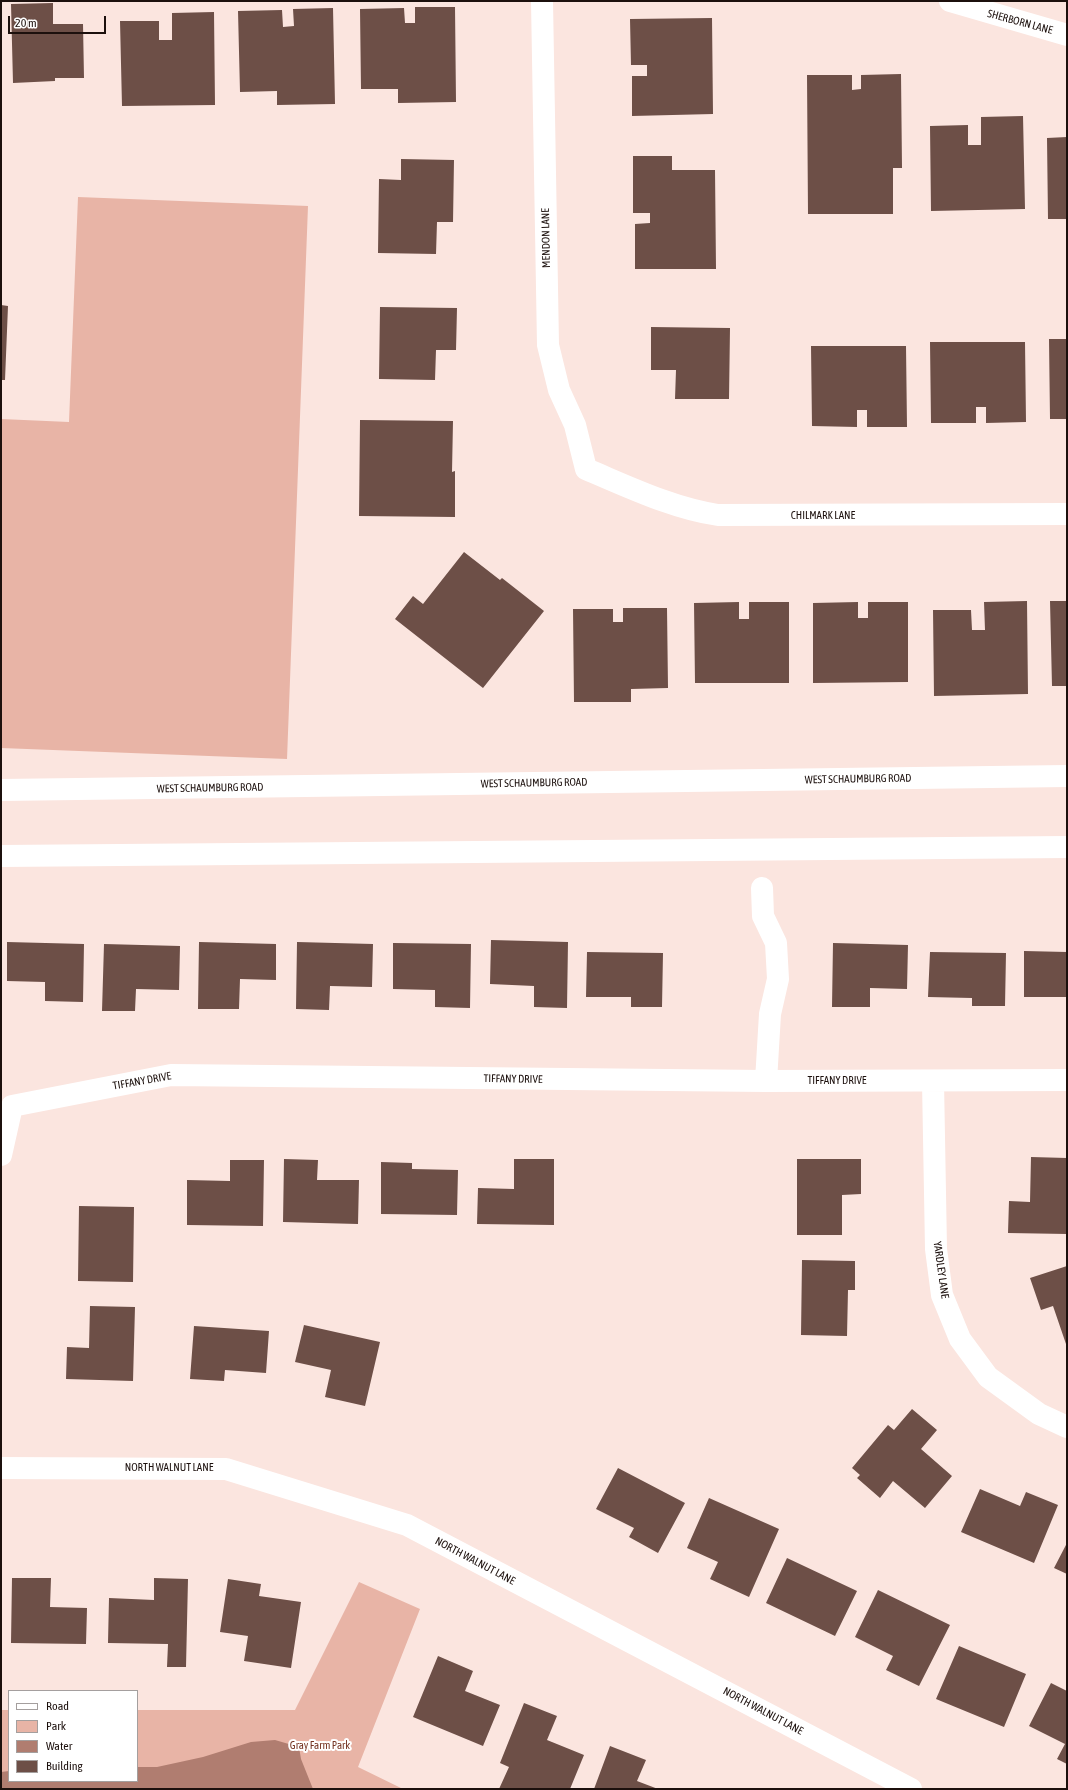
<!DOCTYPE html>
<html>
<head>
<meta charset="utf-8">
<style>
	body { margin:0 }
	#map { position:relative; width:1068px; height:1790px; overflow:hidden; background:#fbe5df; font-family:"Asap Condensed",sans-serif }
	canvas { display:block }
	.frame { position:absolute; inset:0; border:2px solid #1c100d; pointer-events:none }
	.legend { position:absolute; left:8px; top:1690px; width:130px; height:92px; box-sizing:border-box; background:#fff; border:1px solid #a49f9e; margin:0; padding:5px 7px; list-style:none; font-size:12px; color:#1c100d }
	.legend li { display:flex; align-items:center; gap:8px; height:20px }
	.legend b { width:20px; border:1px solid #a49f9e }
	.scale { position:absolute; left:8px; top:16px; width:98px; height:18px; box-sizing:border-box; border:2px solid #1c100d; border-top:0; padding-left:5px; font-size:12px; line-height:14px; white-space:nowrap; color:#1c100d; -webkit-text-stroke:3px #fff; paint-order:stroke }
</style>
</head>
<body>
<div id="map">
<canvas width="1068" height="1790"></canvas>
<div class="frame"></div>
<ul class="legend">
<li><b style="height:5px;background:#fff"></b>Road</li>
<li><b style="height:11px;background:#e8b4a6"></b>Park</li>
<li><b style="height:11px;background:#b07d70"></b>Water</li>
<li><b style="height:11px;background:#6d4f47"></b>Building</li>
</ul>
<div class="scale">20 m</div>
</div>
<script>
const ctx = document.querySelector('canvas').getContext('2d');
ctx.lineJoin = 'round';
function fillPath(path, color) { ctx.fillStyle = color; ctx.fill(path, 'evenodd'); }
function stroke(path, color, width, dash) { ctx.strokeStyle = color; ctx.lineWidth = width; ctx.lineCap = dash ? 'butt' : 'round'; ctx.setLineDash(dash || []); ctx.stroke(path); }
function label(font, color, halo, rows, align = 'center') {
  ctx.font = font + ' "Asap Condensed",sans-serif'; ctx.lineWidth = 4; ctx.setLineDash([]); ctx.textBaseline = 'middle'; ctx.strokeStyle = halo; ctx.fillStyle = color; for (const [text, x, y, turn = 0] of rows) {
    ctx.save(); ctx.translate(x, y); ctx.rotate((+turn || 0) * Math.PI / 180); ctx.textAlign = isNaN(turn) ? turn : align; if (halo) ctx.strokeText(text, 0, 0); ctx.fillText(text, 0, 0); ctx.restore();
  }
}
const green = new Path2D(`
	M78 197 308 206 287 759 1 748V419L69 422Z
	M359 1582 420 1609 358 1767 403 1789H1V1710H9V1781H137V1710H295Z`);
const water = new Path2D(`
	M275 1740 299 1747 301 1759 313 1789H1V1772L9 1771V1781H137V1767H157L203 1757 251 1742Z`);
const building = new Path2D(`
	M53 3V24H83L84 78H55V81L13 83 11 4Z
	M415 7H455L456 102 398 103V89H361L360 9 404 8 405 23H415Z
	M333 8 335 104 277 105V91L240 92 238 11 282 10 283 27 294 26 293 9Z
	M214 12 215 105 122 106 120 21H159V40H172V13Z
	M712 18 713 114 632 116V76H647V65H631L630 19Z
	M901 74 902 168H893V214H808L807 75H852V90L861 89V75Z
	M1023 116 1025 209 931 211 930 126 968 125V145H981V117Z
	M1067 137V219H1048L1047 138Z
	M633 156H672V170H715L716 269H635V224L650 223V213H633Z
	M401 159 454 160 453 222H437L436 254 378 253 379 179 401 180Z
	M1 305 8 306 5 380H1Z
	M380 307 457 308 456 350H436L435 380 379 379Z
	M651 327 730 328 729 399H675L676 370H651Z
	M1049 339H1067V419H1050Z
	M930 342H1025L1026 422 986 423V407H976V423H931Z
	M811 346H906L907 427H867V410H857V427L812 426Z
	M360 420 453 421 452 472 455 471V517L359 516Z
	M464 552 500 580 502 578 544 611 483 688 395 619 413 596 423 604Z
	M1027 601 1028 694 934 696 933 610H971L972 630H985L984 602Z
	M1050 601H1067V686H1052Z
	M739 602V619H749V602H789V683H695L694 603Z
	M858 602V618H868V602H908V682L813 683V603Z
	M623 608H667L668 688 631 689V702H574L573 609H613V622H623Z
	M491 940 568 942 567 1008 534 1007V986L490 984Z
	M7 942 84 944 83 1002 45 1001V982L7 981Z
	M199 942 276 944V980L240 979 239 1009H198Z
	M297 942 373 944 372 987 330 986 329 1010 296 1009Z
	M393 943 471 944 470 1008 435 1007V990L393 989Z
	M833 943 908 945 907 989 870 988V1007H832Z
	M104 944 180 946 179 990 136 989 135 1011H102Z
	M1024 951 1067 952V997H1024Z
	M587 952 663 953 662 1007H631V997H586Z
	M930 952 1006 953 1005 1006H972V998L928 997Z
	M1031 1157 1067 1158V1234L1008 1233 1009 1201 1030 1202Z
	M284 1159 318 1160 317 1180H359L358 1224 283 1222Z
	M514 1159H554V1225L477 1224 478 1188 514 1189Z
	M797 1159H861V1194L842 1195V1235H797Z
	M230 1160H264L263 1226 187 1225V1180L230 1181Z
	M381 1162 412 1163V1169L458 1170 457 1215 381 1214Z
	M79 1206 134 1207 133 1282 78 1281Z
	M802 1260 855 1261V1290H848L847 1336 801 1335Z
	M1067 1266V1343L1066 1344 1053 1306 1041 1310 1030 1278Z
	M90 1306 135 1307 133 1381 66 1379 67 1347 89 1348Z
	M304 1325 380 1342 365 1406 325 1397 331 1370 295 1362Z
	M194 1326 269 1331 266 1373 225 1370 224 1381 190 1379Z
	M912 1409 937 1430 921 1449 952 1476 925 1508 893 1481 880 1498 857 1478 860 1475 852 1468 888 1425 894 1430Z
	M618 1468 685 1503 658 1553 629 1537 634 1528 596 1509Z
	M980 1489 1020 1506 1026 1492 1058 1505 1034 1563 961 1532Z
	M709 1498 779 1529 749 1597 710 1579 718 1562 687 1548Z
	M1067 1543V1574L1054 1568Z
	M787 1558 857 1591 835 1636 766 1603Z
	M12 1578H51L50 1607 87 1608 86 1644 11 1643Z
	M154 1578 188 1579 186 1667H167L168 1644 108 1643 109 1598 154 1600Z
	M228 1579 261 1584 259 1596 301 1602 291 1668 244 1661 248 1636 220 1632Z
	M878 1590 950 1625 919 1686 886 1670 893 1656 855 1637Z
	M959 1646 1026 1674 1004 1727 936 1699Z
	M438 1656 473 1671 465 1691 500 1705 483 1746 413 1717Z
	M1051 1683 1067 1691V1764L1057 1759 1065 1744 1029 1726Z
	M524 1703 557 1716 547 1740 584 1755 570 1789H499L509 1767 500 1763Z
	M610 1746 646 1760 637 1781 658 1789H594Z`);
const street = new Path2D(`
	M542 1 548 345 559 390 575 425 586 469C629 487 672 508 718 515L1067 514
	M950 1 1067 35
	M762 888 763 916 776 943 778 979 770 1014 766 1081
	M933 1081 936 1249 942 1295 960 1339 988 1377 1039 1414 1067 1427
	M1 1155 12 1106 171 1075 766 1081 1067 1080`);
const secondary = new Path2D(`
	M1 790 1067 776
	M1 856 1067 847
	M1 1468 226 1469 407 1525 911 1789`);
const streetNames = [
	["SHERBORN LANE",1020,22,15],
	["MENDON LANE",546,238,-91],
	["CHILMARK LANE",823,516],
	["WEST SCHAUMBURG ROAD",858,779,-1],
	["WEST SCHAUMBURG ROAD",534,783,-1],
	["WEST SCHAUMBURG ROAD",210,788,-1],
	["TIFFANY DRIVE",513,1079,1],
	["TIFFANY DRIVE",142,1081,-10],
	["TIFFANY DRIVE",837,1081],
	["YARDLEY LANE",941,1270,82],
	["NORTH WALNUT LANE",169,1468],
	["NORTH WALNUT LANE",475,1561,28],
	["NORTH WALNUT LANE",763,1711,28]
];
const parkNames = [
	["Gray Farm Park",320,1746]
];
fillPath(green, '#e8b4a6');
fillPath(water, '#b07d70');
fillPath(building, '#6d4f47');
stroke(street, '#fff', 22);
stroke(secondary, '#fff', 22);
label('11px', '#1c100d', '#fff', streetNames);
label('11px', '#753423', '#fff', parkNames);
</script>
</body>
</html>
